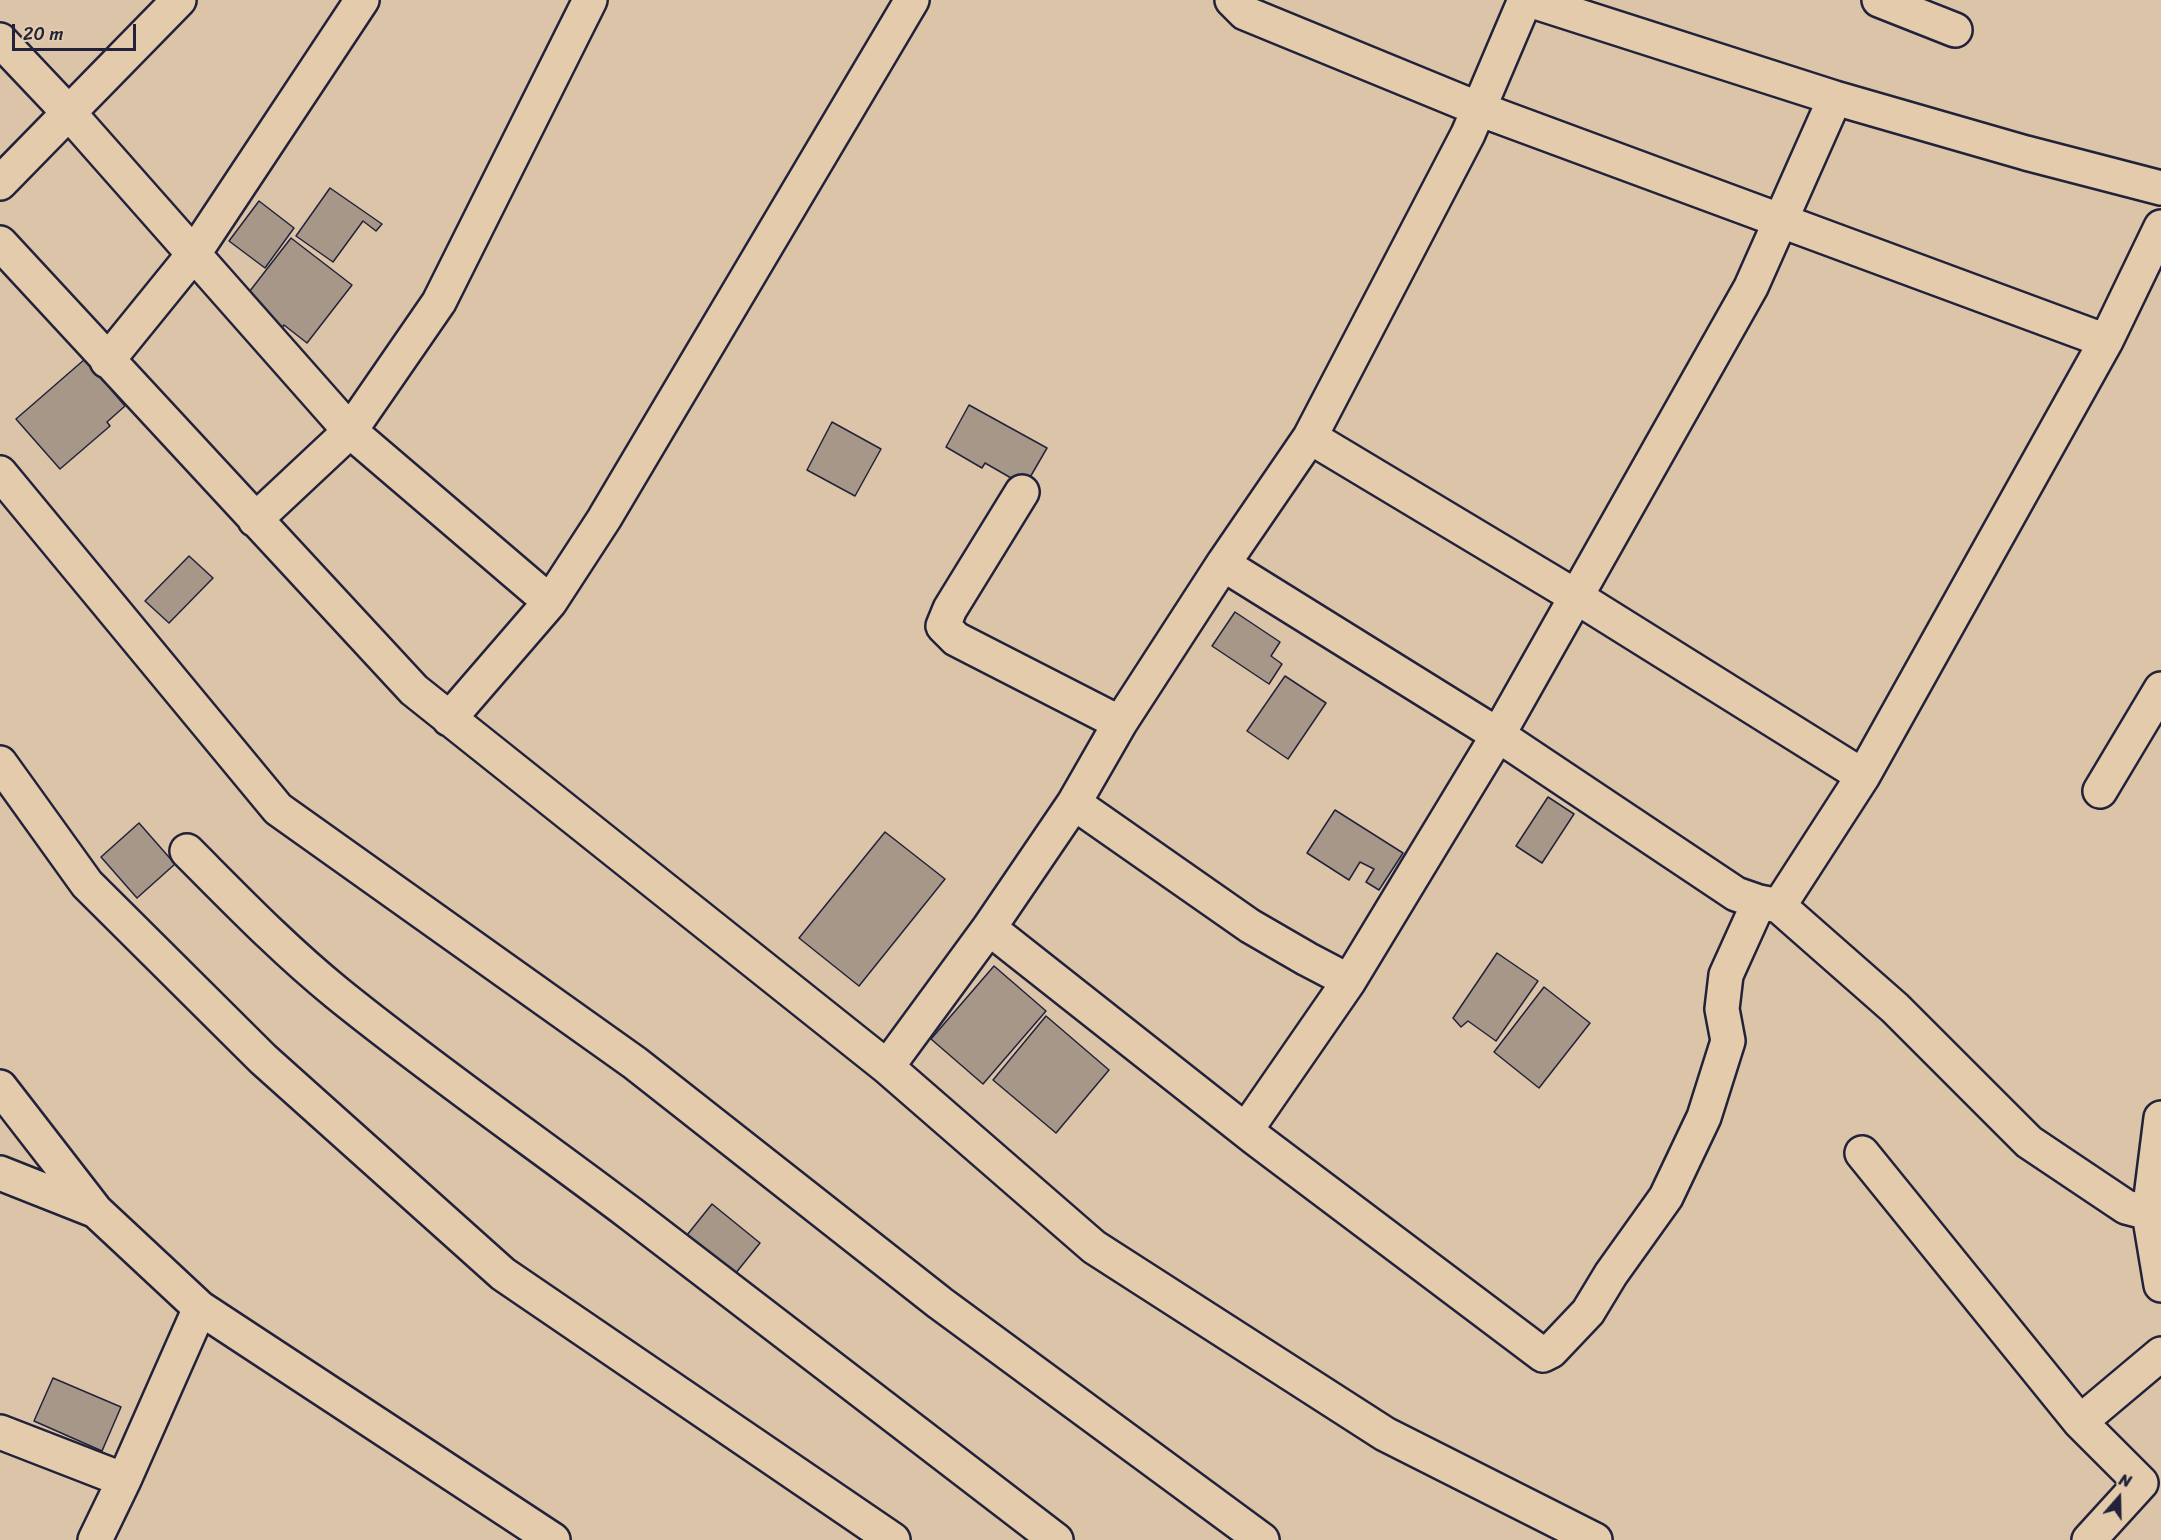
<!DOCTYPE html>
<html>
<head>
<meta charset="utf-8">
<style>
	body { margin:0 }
	#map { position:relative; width:2161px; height:1540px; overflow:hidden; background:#dbc4a7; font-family:Sriracha,sans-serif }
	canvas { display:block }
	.north { position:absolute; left:2089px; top:1468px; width:60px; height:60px; -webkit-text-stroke:4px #e3cbab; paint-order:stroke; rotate:20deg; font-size:16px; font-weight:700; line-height:24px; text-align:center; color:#22223b }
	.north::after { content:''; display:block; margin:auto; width:21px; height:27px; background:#22223b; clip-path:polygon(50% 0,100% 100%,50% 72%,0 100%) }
	.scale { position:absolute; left:12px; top:24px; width:124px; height:27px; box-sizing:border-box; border:3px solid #22223b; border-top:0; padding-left:8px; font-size:18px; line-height:21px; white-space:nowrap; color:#22223b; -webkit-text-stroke:4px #e3cbab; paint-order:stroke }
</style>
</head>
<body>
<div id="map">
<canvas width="2161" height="1540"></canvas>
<div class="north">N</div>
<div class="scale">20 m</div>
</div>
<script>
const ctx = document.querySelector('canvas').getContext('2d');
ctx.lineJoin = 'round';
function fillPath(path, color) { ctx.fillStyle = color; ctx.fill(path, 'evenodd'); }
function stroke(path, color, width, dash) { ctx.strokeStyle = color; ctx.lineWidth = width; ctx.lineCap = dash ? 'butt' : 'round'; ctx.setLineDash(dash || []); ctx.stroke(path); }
const building = new Path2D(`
	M330 188 382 224 376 231 363 221 333 262 296 236Z
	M259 201 294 228 265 268 229 241Z
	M291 238 352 285 307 343 284 325 280 330 263 316 267 312 246 296Z
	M85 359 125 406 107 422 110 426 60 469 16 419Z
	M969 405 1047 448 1025 486 985 463 982 468 946 447Z
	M832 422 881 449 855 496 807 470Z
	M189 556 213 578 169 623 145 601Z
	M1235 612 1280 642 1271 656 1282 664 1269 684 1212 646Z
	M1285 676 1326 703 1288 759 1247 731Z
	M1548 797 1574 814 1542 863 1516 846Z
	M1335 810 1403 853 1379 890 1366 882 1374 869 1360 862 1349 880 1307 853Z
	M139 823 175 864 137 898 101 857Z
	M885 832 945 879 859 986 799 938Z
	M1497 953 1538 981 1496 1041 1468 1021 1461 1027 1453 1018Z
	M994 966 1046 1011 983 1084 931 1039Z
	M1544 987 1590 1023 1539 1088 1494 1052Z
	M1046 1016 1109 1070 1056 1133 993 1080Z
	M712 1204 760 1243 735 1274 687 1235Z
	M53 1378 121 1407 102 1451 34 1421Z`);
const minor = new Path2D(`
	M1232 0 1245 13 1479 109 2106 341
	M1529 0 1835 98 2026 153 2161 188
	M1879 0 1955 30
	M0 40 69 113 350 431 550 602 449 719
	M0 183 179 0
	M0 243 414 690 887 1067 1094 1247 1385 1434 1595 1540
	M107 361 193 255 362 0
	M1310 437 1575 596 1863 776
	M0 473 278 809 635 1063 940 1303 1262 1540
	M1022 492 950 609 943 626 956 639 1120 723
	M255 520 350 431 439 302 590 0
	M1223 564 1498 735 1736 894 1759 902 1779 906
	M550 602 604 519 912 0
	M0 763 87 884 263 1059 503 1274 893 1540
	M2100 791 2161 689
	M1074 803 1250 926 1307 959 1349 981
	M187 851C236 900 283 949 337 993 432 1070 533 1140 631 1214 773 1322 914 1432 1056 1540
	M989 928 1255 1138 1543 1355 1551 1351 1588 1312 1611 1274 1666 1197 1704 1117 1728 1041 1722 1009 1726 975 1759 902
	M887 1067 989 928 1074 803 1120 723 1223 564 1310 437 1468 134 1525 0
	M0 1087 96 1211 200 1308 124 1480 95 1540
	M2161 1118 2149 1213 2161 1285
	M1246 1130 1349 981 1498 735 1751 287 1835 98
	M1862 1153 2080 1422
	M0 1173 96 1211
	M2149 1213 2126 1207 2029 1142 1895 1008 1779 906 1863 776 2106 341 2161 227
	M200 1308 553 1540
	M0 1432 124 1480
	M2089 1540 2141 1483 2080 1422 2161 1354`);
fillPath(building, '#a79789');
stroke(building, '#22223b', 1.5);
stroke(minor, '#22223b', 38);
stroke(minor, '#e3cbab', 33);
</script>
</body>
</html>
